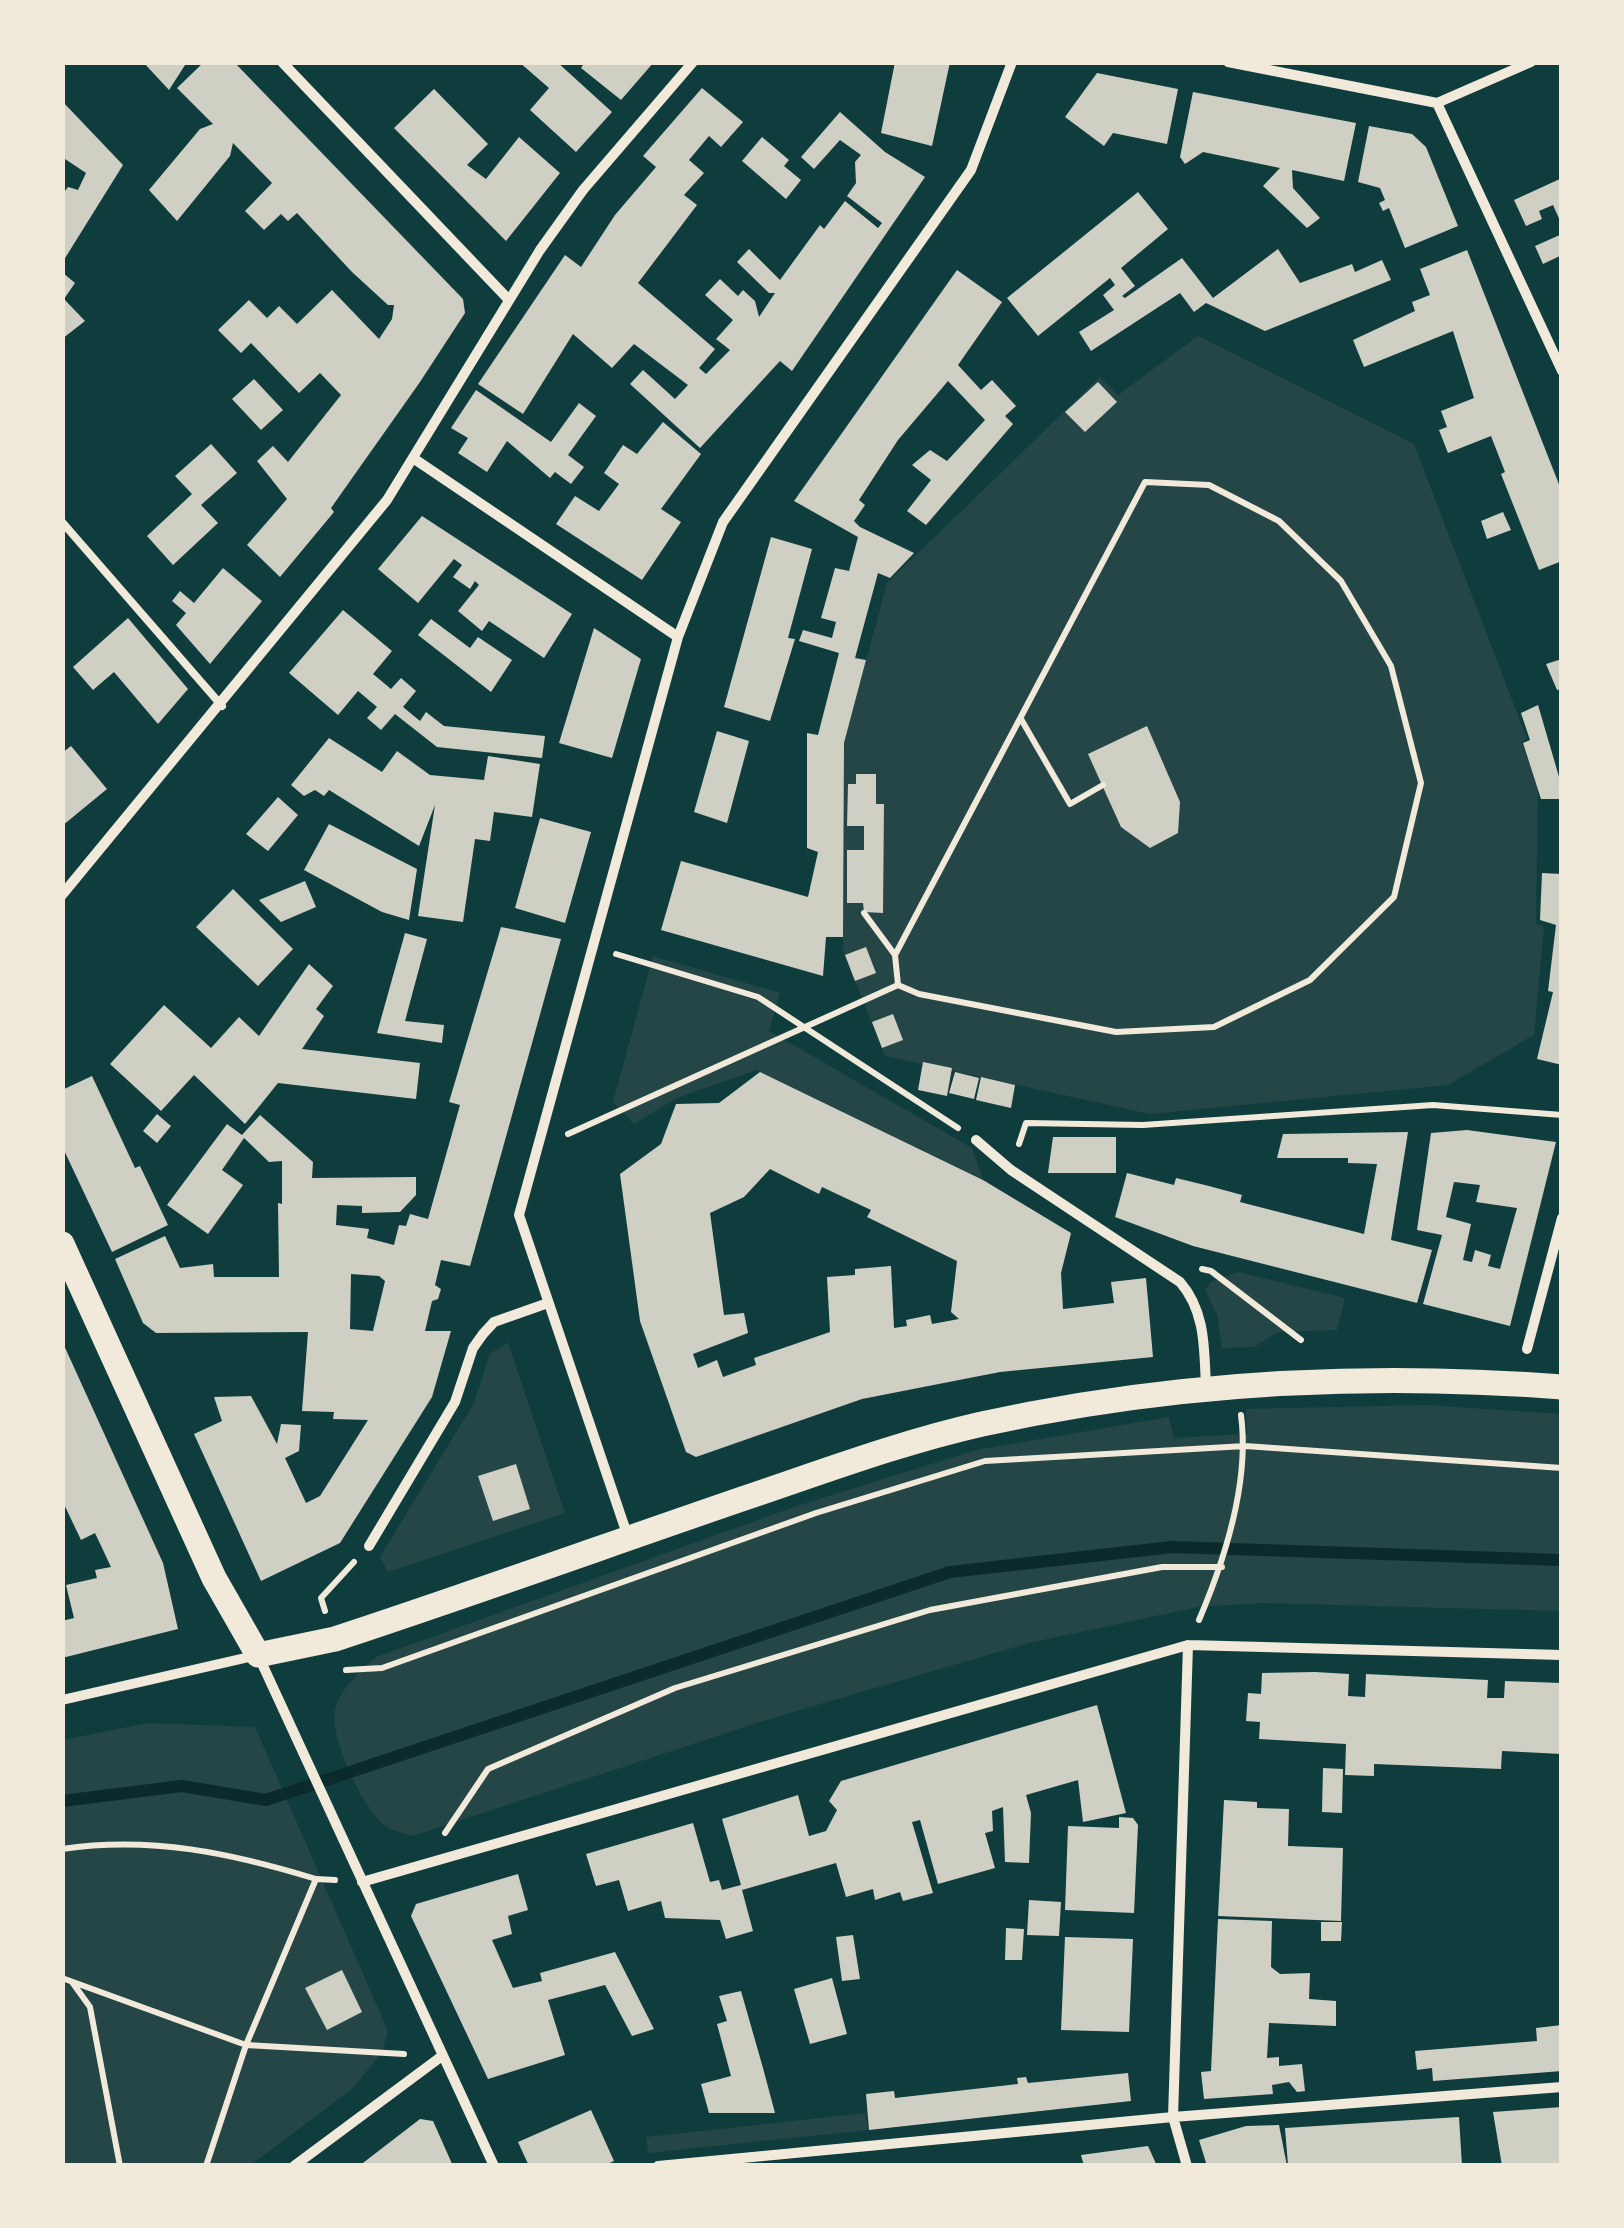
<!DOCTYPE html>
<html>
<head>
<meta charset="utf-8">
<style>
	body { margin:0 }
	#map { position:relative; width:1624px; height:2228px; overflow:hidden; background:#0f3d3e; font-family:Figtree,sans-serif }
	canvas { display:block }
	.frame { position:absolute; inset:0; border:65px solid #f1e9da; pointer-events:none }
</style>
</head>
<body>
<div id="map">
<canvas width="1624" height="2228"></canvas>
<div class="frame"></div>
</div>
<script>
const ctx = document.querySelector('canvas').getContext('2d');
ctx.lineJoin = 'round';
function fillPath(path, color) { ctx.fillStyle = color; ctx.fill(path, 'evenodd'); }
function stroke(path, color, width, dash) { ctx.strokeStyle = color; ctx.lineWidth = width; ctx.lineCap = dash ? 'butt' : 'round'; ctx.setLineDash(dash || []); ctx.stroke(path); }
const green = new Path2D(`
	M1198 336 1414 444 1527 739 1521 742 1538 786 1536 924 1544 927 1534 1035 1448 1085 1150 1114 885 1056 843 950 844 743 887 583 1100 377 1118 395Z
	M653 956 780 993 769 1031 972 1148 983 1179 756 1070 677 1098 634 1124 613 1102Z
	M1238 1272 1345 1298 1337 1330 1278 1332 1254 1347 1222 1348 1217 1315 1205 1290 1211 1282Z
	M508 1342 565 1513 388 1572 380 1557 474 1403 490 1354Z
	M1426 1405 1561 1414V1611L1262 1603 1198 1607 1029 1643 769 1719 413 1836C404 1833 392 1831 384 1825 362 1807 326 1732 336 1705 344 1685 361 1671 376 1657L797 1506 976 1450 1169 1417 1174 1438 1247 1434 1246 1409Z
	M148 1723 255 1727 388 2031 382 2052 353 2088 251 2165 63 2166V1740Z
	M866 2113 868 2130 648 2153 646 2137Z`);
const stream = new Path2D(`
	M62 1801 182 1786 266 1800 950 1572 1172 1547 1562 1560`);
const building = new Path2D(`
	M143 62H187L169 90Z
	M204 62H234L463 299 465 313 420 382 331 508 334 512 280 577 247 545 287 499 257 461 273 446 288 462 341 395 320 373 299 393 251 343 241 353 218 330 249 300 267 318 279 306 297 324 332 290 379 339 392 319 394 305H388L352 272 297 213 288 221 281 214 264 230 245 211 272 183 233 143 230 156 177 221 149 190 200 129 213 124 177 88Z
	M519 62H557L612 112 576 152 530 110 549 88Z
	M585 62H654L621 100 581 68Z
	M895 62H950L932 146 881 133Z
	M1097 73 1178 89 1167 144 1113 133 1104 146 1065 117Z
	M702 88 743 122 721 147 709 136 689 160 704 173 684 195 697 205 638 283 715 349 699 368 706 374 730 350 716 339 733 320 705 295 720 279 738 296 743 290 755 301 759 317 775 293H769L737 262 749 249 780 280 820 225 824 229 845 201 878 228 882 223 847 196 856 183 855 162 861 155 840 140 814 169 801 157 840 112 885 152 925 177 792 371 780 361 700 448 630 384 643 370 675 399 688 385 634 344 612 368 573 334 523 414 478 384 565 255 581 267 615 215 656 167 643 156Z
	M434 89 488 144 467 165 486 179 519 137 560 173 506 241 394 128Z
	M1193 92 1356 123 1344 181 1292 170 1293 188 1320 218 1307 228 1263 186 1280 168 1203 152 1185 164 1180 157Z
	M62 101 123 165 62 263V195L68 187 78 190 86 173 62 157Z
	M1369 126 1412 134 1426 147 1458 226 1405 248 1389 208 1383 211 1379 203 1385 200 1380 188 1358 182Z
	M762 137 789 160 784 166 801 180 786 199 742 161Z
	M1562 178V225L1553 205 1539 211 1542 219 1526 226 1514 200Z
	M1138 192 1168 229 1121 268 1135 286 1122 296 1125 298 1182 258 1213 298 1278 249 1300 283 1352 264 1355 272 1382 260 1391 280 1265 331 1206 303 1194 312 1180 293 1091 351 1079 332 1114 310 1103 295 1115 285 1110 278 1038 336 1007 298Z
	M1562 234V255L1543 264 1535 246Z
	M1467 250 1562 492V561L1539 570 1501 474 1505 472 1491 436 1448 453 1439 430 1447 427 1441 411 1474 398 1453 331 1364 367 1353 340 1415 311 1412 302 1430 295 1420 269Z
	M957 270 1002 302 958 365 981 390 992 380 1016 406 1005 416 1013 424 926 525 907 511 931 480 912 465 930 450 947 461 985 420 948 381 898 440 859 500 865 505 854 521 860 527 914 553 890 578 878 573 855 658 866 660 844 743 843 937H826L823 976 661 930 681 861 808 897 818 852 807 848V733L818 735 839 653 799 641 803 630 832 638 836 622 821 618 835 568 849 571 858 537 794 501Z
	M62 272 75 283 64 299 85 321 62 339Z
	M254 379 283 410 261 430 232 399Z
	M1098 382 1117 402 1085 432 1065 412Z
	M476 390 551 442 579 403 596 416 568 455 584 467 571 484 555 472 550 478 507 441 487 472 458 453 468 438 451 428Z
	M663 422 701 454 661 509 681 522 642 580 556 524 575 496 599 511 619 484 604 473 623 445 637 454Z
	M211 444 237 473 201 505 218 523 173 565 147 536 192 494 175 476Z
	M1503 512 1511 530 1487 539 1481 521Z
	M422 516 572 614 544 658 489 621 482 631 458 611 479 585 475 581 470 589 453 577 462 565 454 559 418 603 378 569Z
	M771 537 812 549 788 638 795 639 770 721 724 707Z
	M223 568 262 601 210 664 176 625 186 613 172 601 180 591 194 603Z
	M343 610 392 651 373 674 391 689 401 678 416 691 403 707 420 721 426 712 444 726 545 736 542 758 437 747 395 714 381 730 367 718 377 707 358 691 338 715 289 673Z
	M128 618 188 689 158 724 114 672 93 690 73 667Z
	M431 619 470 648 478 637 512 660 491 692 418 635Z
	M594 628 641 659 612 758 559 743Z
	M1562 659V689L1557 690 1546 664Z
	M1538 705 1562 787V799H1541L1523 743 1530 740 1521 713Z
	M1147 726 1180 802 1178 833 1150 848 1121 827 1088 754Z
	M717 731 749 741 727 823 694 812Z
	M329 738 382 772 397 751 430 775 484 780 488 756 540 764 532 817 494 812 490 841 475 839 463 922 418 916 435 805 419 846 329 790 324 796 315 790 304 796 291 785Z
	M71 746 107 789 62 826V753Z
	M856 774H876V804H884L883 913 864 912 863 903H847V850H864V826H847L848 784H856Z
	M278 797 298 815 268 851 246 834Z
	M540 818 591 832 565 923 515 908Z
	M329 824 417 869 409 920 382 912 304 870Z
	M1542 873 1562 874V1065L1537 1059 1553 992 1548 991 1556 925 1540 920Z
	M305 881 316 907 281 922 259 900Z
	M233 889 293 949 258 986 196 927Z
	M501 927 561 939 470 1266 441 1260 435 1285 441 1289 438 1299 432 1301 425 1331H451L432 1397 340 1543 261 1581 194 1434 222 1421 214 1397 251 1396 277 1444 281 1424 301 1425 299 1451 285 1458 306 1503 320 1496 368 1420 333 1419 334 1412 302 1411 308 1332 156 1333 143 1323 115 1259 165 1236 180 1268 213 1264 214 1277H279L278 1203 282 1204V1161L269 1162 244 1138 222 1170 243 1185 208 1234 167 1205 227 1124 242 1135 260 1115 313 1162 312 1178 416 1177V1195L400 1212 362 1213V1206L337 1205 336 1225 369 1229 367 1238 394 1245 399 1225 406 1226 410 1214 428 1219 460 1105 449 1102ZM351 1274 379 1276 385 1281 373 1331 350 1329Z
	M405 933 427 939 405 1021 444 1025 442 1043 377 1033Z
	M866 947 876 973 855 981 845 955Z
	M309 964 333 986 316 1009 324 1016 302 1049 420 1063 416 1099 278 1083 245 1124 194 1075 161 1111 110 1064 164 1005 211 1048 239 1017 259 1036Z
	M893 1014 903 1040 882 1048 872 1022Z
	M923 1062 952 1068 947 1096 918 1090Z
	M760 1072 983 1180 1071 1233 1061 1273 1063 1309 1114 1303 1111 1282 1146 1278 1153 1357 1000 1372 862 1399 696 1457 686 1452 640 1321 620 1174 661 1144 676 1104 719 1103ZM770 1169 819 1194 822 1187 871 1210 867 1217 957 1261 951 1312 959 1319 932 1324 930 1315 906 1320 907 1326 894 1328 891 1266 855 1269V1275L827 1277 830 1332 754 1358 756 1365 723 1377 717 1360 698 1368 693 1354 748 1333 744 1313 724 1315 710 1213 744 1197Z
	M955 1072 979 1078 974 1099 949 1093Z
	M92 1076 135 1168 140 1166 168 1225 112 1252 62 1146V1090Z
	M981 1077 1015 1085 1011 1108 976 1100Z
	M157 1114 171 1126 157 1143 143 1131Z
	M1467 1130 1556 1142 1510 1326 1423 1304 1442 1235 1417 1230 1431 1133ZM1454 1182 1480 1185 1476 1202 1517 1208 1500 1269 1488 1266 1491 1255 1475 1250 1472 1262 1463 1260 1471 1224 1446 1217Z
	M1408 1132 1391 1240 1432 1250 1417 1303 1193 1246 1115 1217 1127 1173 1174 1185 1176 1178 1209 1186 1242 1195 1240 1202 1364 1234 1377 1164 1348 1163V1158H1277L1283 1134Z
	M1053 1137H1116V1173H1048Z
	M62 1341 163 1563 178 1629 62 1658V1621L74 1618 66 1585 97 1578 95 1570 111 1567 95 1533 81 1540 62 1500Z
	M516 1464 530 1509 493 1521 478 1476Z
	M1315 1672 1349 1674 1348 1696 1365 1697 1366 1674 1488 1680 1487 1698H1504L1505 1681 1562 1683V1754L1502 1751 1501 1769 1374 1764V1776L1345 1775 1346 1744 1259 1739 1260 1722 1246 1721 1248 1693 1261 1694 1262 1673Z
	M1097 1705 1126 1813 1083 1822 1078 1780 1026 1795 1031 1813 1029 1863 1005 1862 1003 1807 992 1811 993 1831 985 1833 995 1868 938 1884 920 1820 912 1822 933 1893 903 1901 900 1892 875 1900 873 1889 846 1897 836 1863 742 1890 753 1931 726 1939 720 1920 665 1918 661 1901 628 1911 619 1880 596 1886 586 1854 693 1823 710 1882 719 1880 722 1890 741 1885 722 1819 798 1795 809 1836 826 1831 837 1810 829 1801 841 1781Z
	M1323 1768 1343 1769 1342 1813 1322 1812Z
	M1224 1800 1257 1802V1808L1289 1809 1288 1846 1343 1848 1341 1921 1218 1916Z
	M1119 1817 1133 1818 1138 1825 1134 1913 1065 1910 1068 1826 1119 1828Z
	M518 1874 528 1910 508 1916 512 1934 492 1940 513 1988 542 1981 540 1973 615 1952 654 2029 632 2036 605 1985 548 2000 565 2055 488 2079 411 1916 416 1904Z
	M1029 1900 1061 1902 1059 1936 1027 1935Z
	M1218 1919 1272 1921 1271 1967 1280 1974 1310 1973 1309 1999 1336 2001V2026L1269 2023 1267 2058 1279 2057V2066L1302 2064 1305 2091 1297 2092 1289 2082 1272 2085 1273 2094 1204 2099 1201 2072 1211 2071Z
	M1321 1922H1342L1341 1941H1321Z
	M1006 1928 1024 1929 1022 1960H1005Z
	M853 1935 860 1979 842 1981 836 1937Z
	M1065 1937 1133 1939 1129 2032 1061 2030Z
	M342 1970 362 2012 327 2030 305 1988Z
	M832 1978 847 2034 810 2044 794 1989Z
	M741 1991 763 2068 775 2113H709L701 2084 731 2076 717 2024 727 2021 719 1996Z
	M1562 2025V2071L1433 2081 1432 2068 1417 2070 1415 2051 1537 2041 1536 2028Z
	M1128 2073 1131 2101 869 2130 866 2094 894 2091 895 2098 1018 2084 1017 2078 1026 2077 1028 2083Z
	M1562 2107V2166H1502L1493 2112Z
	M591 2110 614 2161 603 2166H529L518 2142Z
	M1459 2117 1462 2166 1288 2165 1285 2128Z
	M420 2119 433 2121 453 2166H359Z
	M1279 2125 1287 2166H1207L1199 2140 1246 2126Z
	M1148 2146 1157 2166H1084L1081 2155Z`);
const path = new Path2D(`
	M1021 719 1070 804 1103 785
	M864 913 895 955
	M616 954 758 997 958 1128
	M568 1134 898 985 919 994 1116 1032 1214 1027 1310 980 1394 897 1421 783 1391 666 1341 581 1279 521 1209 485 1145 482 895 955 898 985
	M1019 1144 1026 1123 1143 1125 1433 1105 1562 1115
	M1202 1269 1211 1271 1301 1340
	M325 1611 321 1598 354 1562
	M1199 1620C1225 1559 1250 1483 1241 1415
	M346 1670 382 1668 816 1513 985 1461 1245 1446 1562 1468
	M445 1833 488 1769 675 1688 930 1610 1162 1567H1222
	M62 1849C152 1836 231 1853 316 1879
	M62 1978 246 2045 404 2054
	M72 1982 90 2007 120 2166
	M206 2166 246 2045 316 1879 335 1880`);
const service = new Path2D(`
	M62 522 222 706`);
const minor = new Path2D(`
	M282 62 509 300
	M1228 62 1437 103 1531 62
	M1437 103 1562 371
	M413 458 678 637
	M62 895 387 500 540 250 583 190 693 62
	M976 1140 1011 1170 1180 1282C1206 1312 1204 1349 1206 1387
	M1527 1349 1562 1218
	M628 1537 519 1215 678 637 723 522 971 170 1012 62
	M369 1546 455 1402 473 1348 483 1334 494 1322 548 1303
	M62 1700 258 1655 494 2166
	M362 1882 1188 1645 1562 1655
	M294 2166 442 2056
	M658 2166 1173 2117 1562 2087
	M1187 2166 1173 2117 1188 1645`);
const primary = new Path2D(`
	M62 1244 214 1578 258 1655 335 1639C469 1595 602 1547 736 1501 817 1474 898 1443 982 1424 1173 1382 1367 1372 1562 1387`);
fillPath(green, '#244646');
stroke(stream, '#0a2a2b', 12);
fillPath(building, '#cfcfc3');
stroke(path, '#f1e9da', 6);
stroke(service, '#f1e9da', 8);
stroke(minor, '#f1e9da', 10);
stroke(primary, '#f1e9da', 25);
</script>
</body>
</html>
